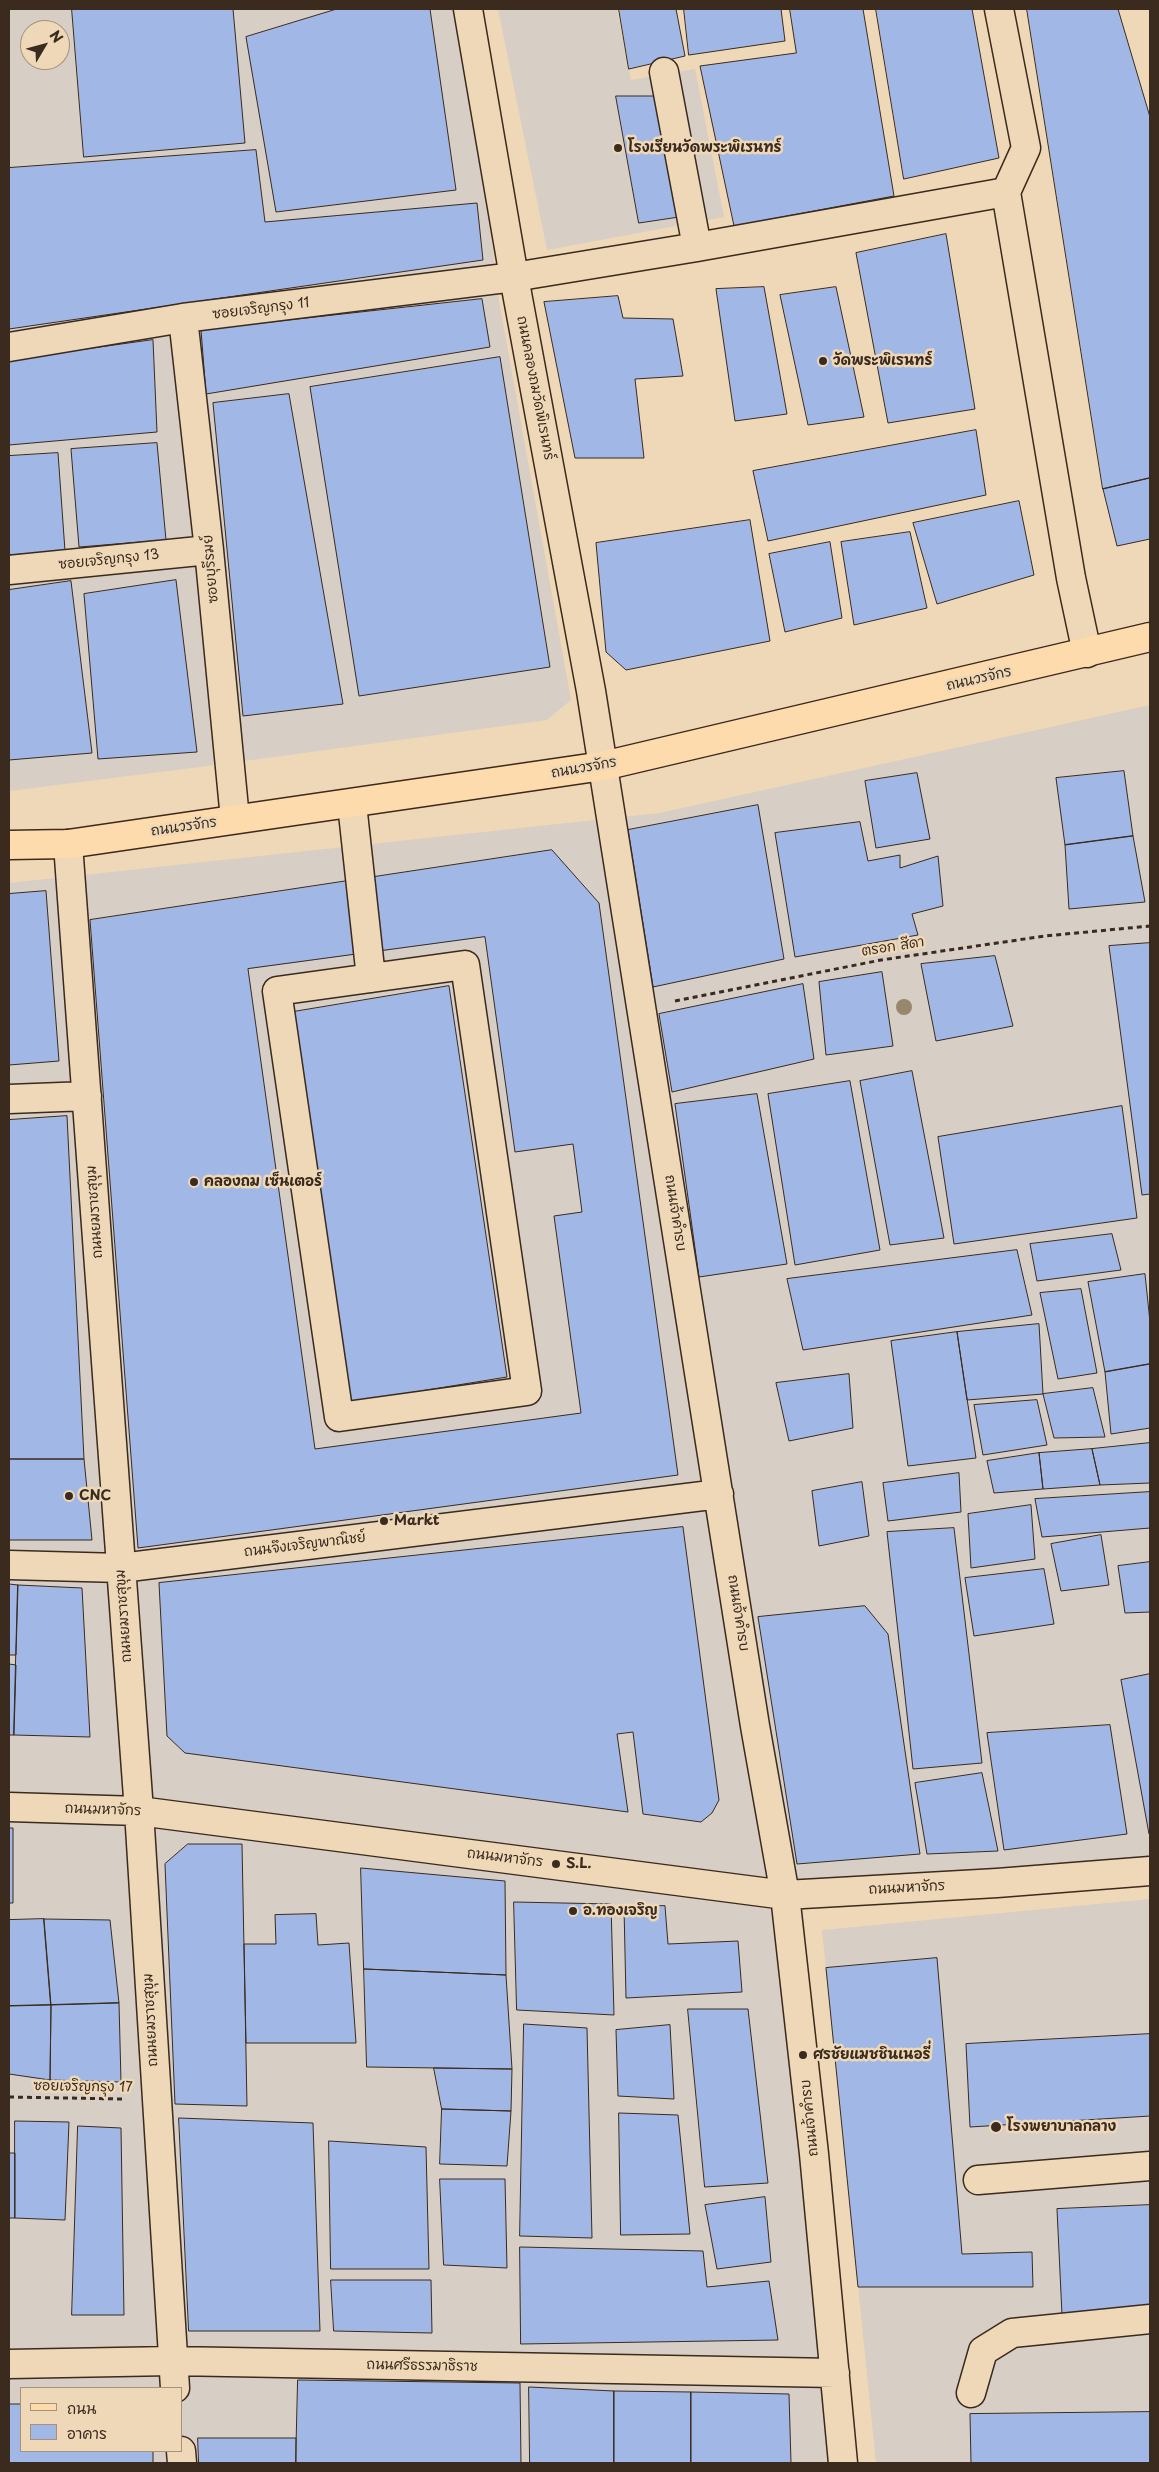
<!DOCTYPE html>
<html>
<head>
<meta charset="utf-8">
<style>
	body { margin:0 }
	#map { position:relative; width:1159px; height:2472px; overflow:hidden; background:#eed8b7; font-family:"Playpen Sans","Playpen Sans Thai",sans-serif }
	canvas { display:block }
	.frame { position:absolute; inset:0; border:10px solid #3b2a1e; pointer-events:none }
	.legend { position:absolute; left:20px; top:2387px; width:162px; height:65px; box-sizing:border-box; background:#eed8b7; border:1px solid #a6927a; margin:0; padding:6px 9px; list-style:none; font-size:15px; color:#3b2a1e }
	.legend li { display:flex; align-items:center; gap:10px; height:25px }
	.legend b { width:25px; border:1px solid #a6927a }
	.north { position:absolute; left:20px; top:20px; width:50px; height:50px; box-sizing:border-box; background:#eed8b7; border:1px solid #a6927a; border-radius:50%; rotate:53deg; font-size:14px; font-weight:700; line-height:20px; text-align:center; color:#3b2a1e }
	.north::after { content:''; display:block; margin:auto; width:18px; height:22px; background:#3b2a1e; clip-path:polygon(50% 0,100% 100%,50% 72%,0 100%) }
</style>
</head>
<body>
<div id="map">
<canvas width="1159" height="2472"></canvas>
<div class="frame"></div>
<ul class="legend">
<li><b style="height:6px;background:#fedbac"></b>ถนน</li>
<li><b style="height:14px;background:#a1b8e6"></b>อาคาร</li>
</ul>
<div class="north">N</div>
</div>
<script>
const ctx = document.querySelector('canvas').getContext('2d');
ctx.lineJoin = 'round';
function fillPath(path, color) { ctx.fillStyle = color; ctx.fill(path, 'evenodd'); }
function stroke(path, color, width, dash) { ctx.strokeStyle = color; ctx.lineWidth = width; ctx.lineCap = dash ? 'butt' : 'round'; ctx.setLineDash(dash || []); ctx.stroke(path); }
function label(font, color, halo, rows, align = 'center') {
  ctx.font = font + ' "Playpen Sans","Playpen Sans Thai",sans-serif'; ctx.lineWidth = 5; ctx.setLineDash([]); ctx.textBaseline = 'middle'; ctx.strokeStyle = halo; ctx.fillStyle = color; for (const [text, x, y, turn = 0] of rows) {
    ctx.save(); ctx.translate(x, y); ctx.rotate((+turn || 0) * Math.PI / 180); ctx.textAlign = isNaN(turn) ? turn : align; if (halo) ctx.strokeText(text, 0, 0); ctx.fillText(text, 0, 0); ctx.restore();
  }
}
const built = new Path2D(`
	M9 9H464L499 301 571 700 547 720 200 767 9 791ZM30 30H60V60H30Z
	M498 9H617L631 80 695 69 724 217 547 250Z
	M1150 705V1865L802 1899 856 2463H9V883L660 813ZM21 2388H181V2451H21Z
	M1150 1899V2463H876L822 1930Z`);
const building = new Path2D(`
	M72 9H233L245 143 84 157Z
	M337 9H430L456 190 276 212 246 37Z
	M619 9H676L685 56 629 69Z
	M684 9H781L785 41 689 55Z
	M790 9H863L894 196 734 226 700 66 796 53Z
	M876 9H972L999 158 904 179Z
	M1027 9H1118L1150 117V478L1103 489Z
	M616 96H655L679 217 639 223Z
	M256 150 265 222 477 203 483 260 9 329V168Z
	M946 234 975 409 888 423 856 253Z
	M764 287 787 414 735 421 716 289Z
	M836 287 864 417 808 425 780 295Z
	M618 296 623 318 673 319 683 376 635 379 644 458H575L544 302Z
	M482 299 490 347 206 394 201 330Z
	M153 340 157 432 9 445V360Z
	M500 357 550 667 359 696 310 387Z
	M289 394 343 704 243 716 213 403Z
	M976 430 986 495 768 541 753 471Z
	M157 443 166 540 79 547 71 449Z
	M58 453 65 551 9 555V456Z
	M1150 478V539L1117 546 1103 489Z
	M1019 501 1034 575 937 604 913 523Z
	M750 520 770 641 626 670 606 652 596 543Z
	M910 532 927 608 854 625 841 542Z
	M830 542 842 618 785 632 769 554Z
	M176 580 197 752 98 759 84 594Z
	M71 581 92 753 9 760V590Z
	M1124 771 1133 836 1065 845 1056 778Z
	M917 773 930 839 876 848 865 781Z
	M758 805 784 959 653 987 628 830Z
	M860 822 868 861 900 855V868L938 856 943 906 912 914 918 935 795 957 775 833Z
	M1133 836 1145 902 1069 909 1065 845Z
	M552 850 599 903 678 1475 138 1548 90 920ZM485 937 515 1152 573 1144 582 1212 554 1216 581 1413 315 1449 248 969Z
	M46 891 59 1061 9 1065V894Z
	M1150 943V1194L1142 1195 1109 946Z
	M995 956 1013 1026 936 1041 921 964Z
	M882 972 893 1046 826 1055 819 982Z
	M803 984 814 1059 672 1092 659 1014Z
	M449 986 507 1377 347 1403 293 1012Z
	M912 1071 944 1238 890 1245 860 1081Z
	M850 1081 880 1250 795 1265 768 1094Z
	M757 1094 787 1264 699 1277 675 1104Z
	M1122 1106 1137 1218 954 1244 938 1137Z
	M67 1116 84 1459H9V1120Z
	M1112 1234 1121 1270 1037 1281 1030 1244Z
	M1017 1250 1032 1315 803 1350 787 1279Z
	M1145 1274 1150 1322V1364L1105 1372 1088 1282Z
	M1081 1289 1097 1373 1058 1379 1040 1293Z
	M1039 1324 1043 1394 967 1400 957 1332Z
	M957 1332 976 1458 908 1466 891 1341Z
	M1150 1364V1428L1111 1434 1105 1372Z
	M849 1374 853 1428 789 1441 776 1383Z
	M1093 1388 1105 1437 1054 1438 1043 1394Z
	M1037 1400 1047 1445 983 1455 974 1405Z
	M1150 1443V1483L1100 1485 1092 1449Z
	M1092 1449 1100 1485 1043 1489 1039 1453Z
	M1039 1453 1043 1489 994 1493 987 1461Z
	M9 1459H84L92 1540H9Z
	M959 1473 961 1512 888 1521 883 1483Z
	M862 1482 869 1536 819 1546 812 1491Z
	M1150 1492V1528L1042 1537 1035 1499Z
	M1031 1505 1035 1559 971 1568 968 1514Z
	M683 1527 719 1800 712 1813 701 1822 643 1814 633 1732 617 1734 628 1812 185 1753 167 1736 159 1583Z
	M954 1528 982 1763 913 1769 887 1532Z
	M1101 1535 1109 1585 1061 1591 1051 1544Z
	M1150 1562V1612L1125 1613 1118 1566Z
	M1044 1569 1054 1624 974 1636 965 1578Z
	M9 1584 18 1585 16 1655H9Z
	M18 1585 82 1588 90 1737 14 1735Z
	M865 1606 888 1634 920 1854 797 1864 758 1617Z
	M9 1664 16 1665 14 1735H9Z
	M1150 1674V1833L1149 1834 1121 1680Z
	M1110 1725 1127 1834 1004 1850 987 1733Z
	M982 1773 998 1851 927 1854 915 1783Z
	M9 1828H13V1903H9Z
	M188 1844H242L247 2106 175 2104 165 1864Z
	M361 1868 505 1881 506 1975 364 1969Z
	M514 1902 611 1904 614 2015 517 2010Z
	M665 1906 668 1944 738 1941 742 1992 626 1998 624 1907Z
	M316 1914 318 1945 349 1943 356 2043H246L244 1944H276L275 1915Z
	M44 1919 51 2005 9 2006V1920Z
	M44 1919 110 1920 119 2003 51 2005Z
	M937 1958 962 2254 1032 2252 1033 2287H858L826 1968Z
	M364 1969 506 1975 512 2069 367 2067Z
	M119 2003 121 2082 50 2080 51 2005Z
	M51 2005 50 2080 9 2074V2006Z
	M688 2009H748L768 2183 705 2187Z
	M524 2024 587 2028 592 2238 520 2236Z
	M670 2025 674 2099 618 2096 616 2030Z
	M1150 2034V2116L970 2127 966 2044Z
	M434 2068 512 2069 511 2111 442 2109Z
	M442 2109 511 2111 507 2166 440 2164Z
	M619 2113 678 2115 690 2234 621 2235Z
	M179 2118 313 2123 320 2331H189Z
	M15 2121 69 2122 65 2220 15 2218Z
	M78 2126 121 2128 124 2315H72Z
	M329 2141 426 2147 429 2269H331Z
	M9 2153H15V2218H9Z
	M440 2179H505L507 2268 444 2265Z
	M765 2197 771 2262 717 2269 705 2205Z
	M1150 2205V2311L1062 2315 1057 2209Z
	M520 2247 703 2251 707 2287 769 2281 778 2340 521 2344Z
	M331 2280H431L432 2333 334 2331Z
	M298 2380 520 2383 521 2463H296Z
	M529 2387 614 2391V2463H530Z
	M614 2391 691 2392V2463H614Z
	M691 2392 789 2394 791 2463H691Z
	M9 2404H21V2451H153V2463H9Z
	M1150 2412V2463H971L970 2414Z
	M198 2438H296V2463H199Z`);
const path = new Path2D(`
	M675 1001 881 960 1045 936 1150 926
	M9 2097 123 2099`);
const minor = new Path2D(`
	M468 9 514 277 591 691 755 1726 785 1895 814 2154 843 2463
	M999 9 1026 148 1006 192 1071 578 1087 653
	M664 72 697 247
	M183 318 209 550 235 819
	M9 347 183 318 514 277 697 247 1006 192
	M9 570 209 550
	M352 804 371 978
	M68 844 139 1811 175 2388
	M465 965 527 1391 339 1417 277 991Z
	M9 1099 87 1096
	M9 1565 121 1568 719 1494
	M9 1807 139 1811 785 1895 997 1883 1150 1871
	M978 2180 1150 2166
	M9 2364 172 2361 835 2373
	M971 2393 983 2351 1012 2333 1150 2319
	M181 2451 182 2463`);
const major = new Path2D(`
	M9 845 68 844 603 766 1150 637`);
const trees = [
	[904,1007]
];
const markers = [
	[618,148,5,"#3b2a1e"],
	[823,361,5,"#3b2a1e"],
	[194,1182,5,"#3b2a1e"],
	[69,1496,5,"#3b2a1e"],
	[384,1521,5,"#3b2a1e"],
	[556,1864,5,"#3b2a1e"],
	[573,1911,5,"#3b2a1e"],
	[803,2055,5,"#3b2a1e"],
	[996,2127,6,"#3b2a1e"]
];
const poiNames = [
	["โรงเรียนวัดพระพิเรนทร์",628,148],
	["วัดพระพิเรนทร์",833,361],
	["คลองถม เซ็นเตอร์",204,1182],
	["CNC",79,1496],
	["Markt",394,1521],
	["S.L.",566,1864],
	["อ.ทองเจริญ",583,1911],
	["ศรชัยแมชชินเนอรี่",813,2055],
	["โรงพยาบาลกลาง",1007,2127]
];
const streetNames = [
	["ซอยเจริญกรุง 11",261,309,-7],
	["ถนนคลองถมวัดพิเรนทร์",535,388,79],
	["ซอยเจริญกรุง 13",109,560,-6],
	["ซอยบุรีรมย์",211,569,-95],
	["ถนนวรจักร",979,679,-13],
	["ถนนวรจักร",584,768,-10],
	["ถนนวรจักร",184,827,-8],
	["ตรอก สีดา",893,947,-9],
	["ถนนยมราชสุขุม",95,1212,-94],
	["ถนนเจ้าคำรบ",675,1213,81],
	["ถนนจึงเจริญพาณิชย์",305,1545,-7],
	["ถนนเจ้าคำรบ",738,1613,81],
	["ถนนยมราชสุขุม",124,1616,-94],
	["ถนนมหาจักร",103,1810,2],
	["ถนนมหาจักร",505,1858,7],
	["ถนนมหาจักร",907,1888,-3],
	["ถนนยมราชสุขุม",151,2020,-93],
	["ซอยเจริญกรุง 17",83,2087,1],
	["ถนนเจ้าคำรบ",810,2118,-96],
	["ถนนศรีธรรมาธิราช",422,2366,1]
];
fillPath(built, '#d7cec5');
fillPath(building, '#a1b8e6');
stroke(building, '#3b2a1e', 1);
stroke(minor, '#3b2a1e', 31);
stroke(major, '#3b2a1e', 31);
stroke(path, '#3b2a1e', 3, [5, 4]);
stroke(minor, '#eed8b7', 28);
stroke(major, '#fedbac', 28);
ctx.fillStyle = '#97876d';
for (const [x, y] of trees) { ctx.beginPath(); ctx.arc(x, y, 8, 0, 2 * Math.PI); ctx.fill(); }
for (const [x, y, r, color] of markers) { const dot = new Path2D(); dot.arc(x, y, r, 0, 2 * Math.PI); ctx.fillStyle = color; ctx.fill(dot); stroke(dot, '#eed8b7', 2); }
label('bold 14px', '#3b2a1e', '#eed8b7', poiNames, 'left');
label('14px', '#3b2a1e', '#eed8b7', streetNames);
</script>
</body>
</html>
